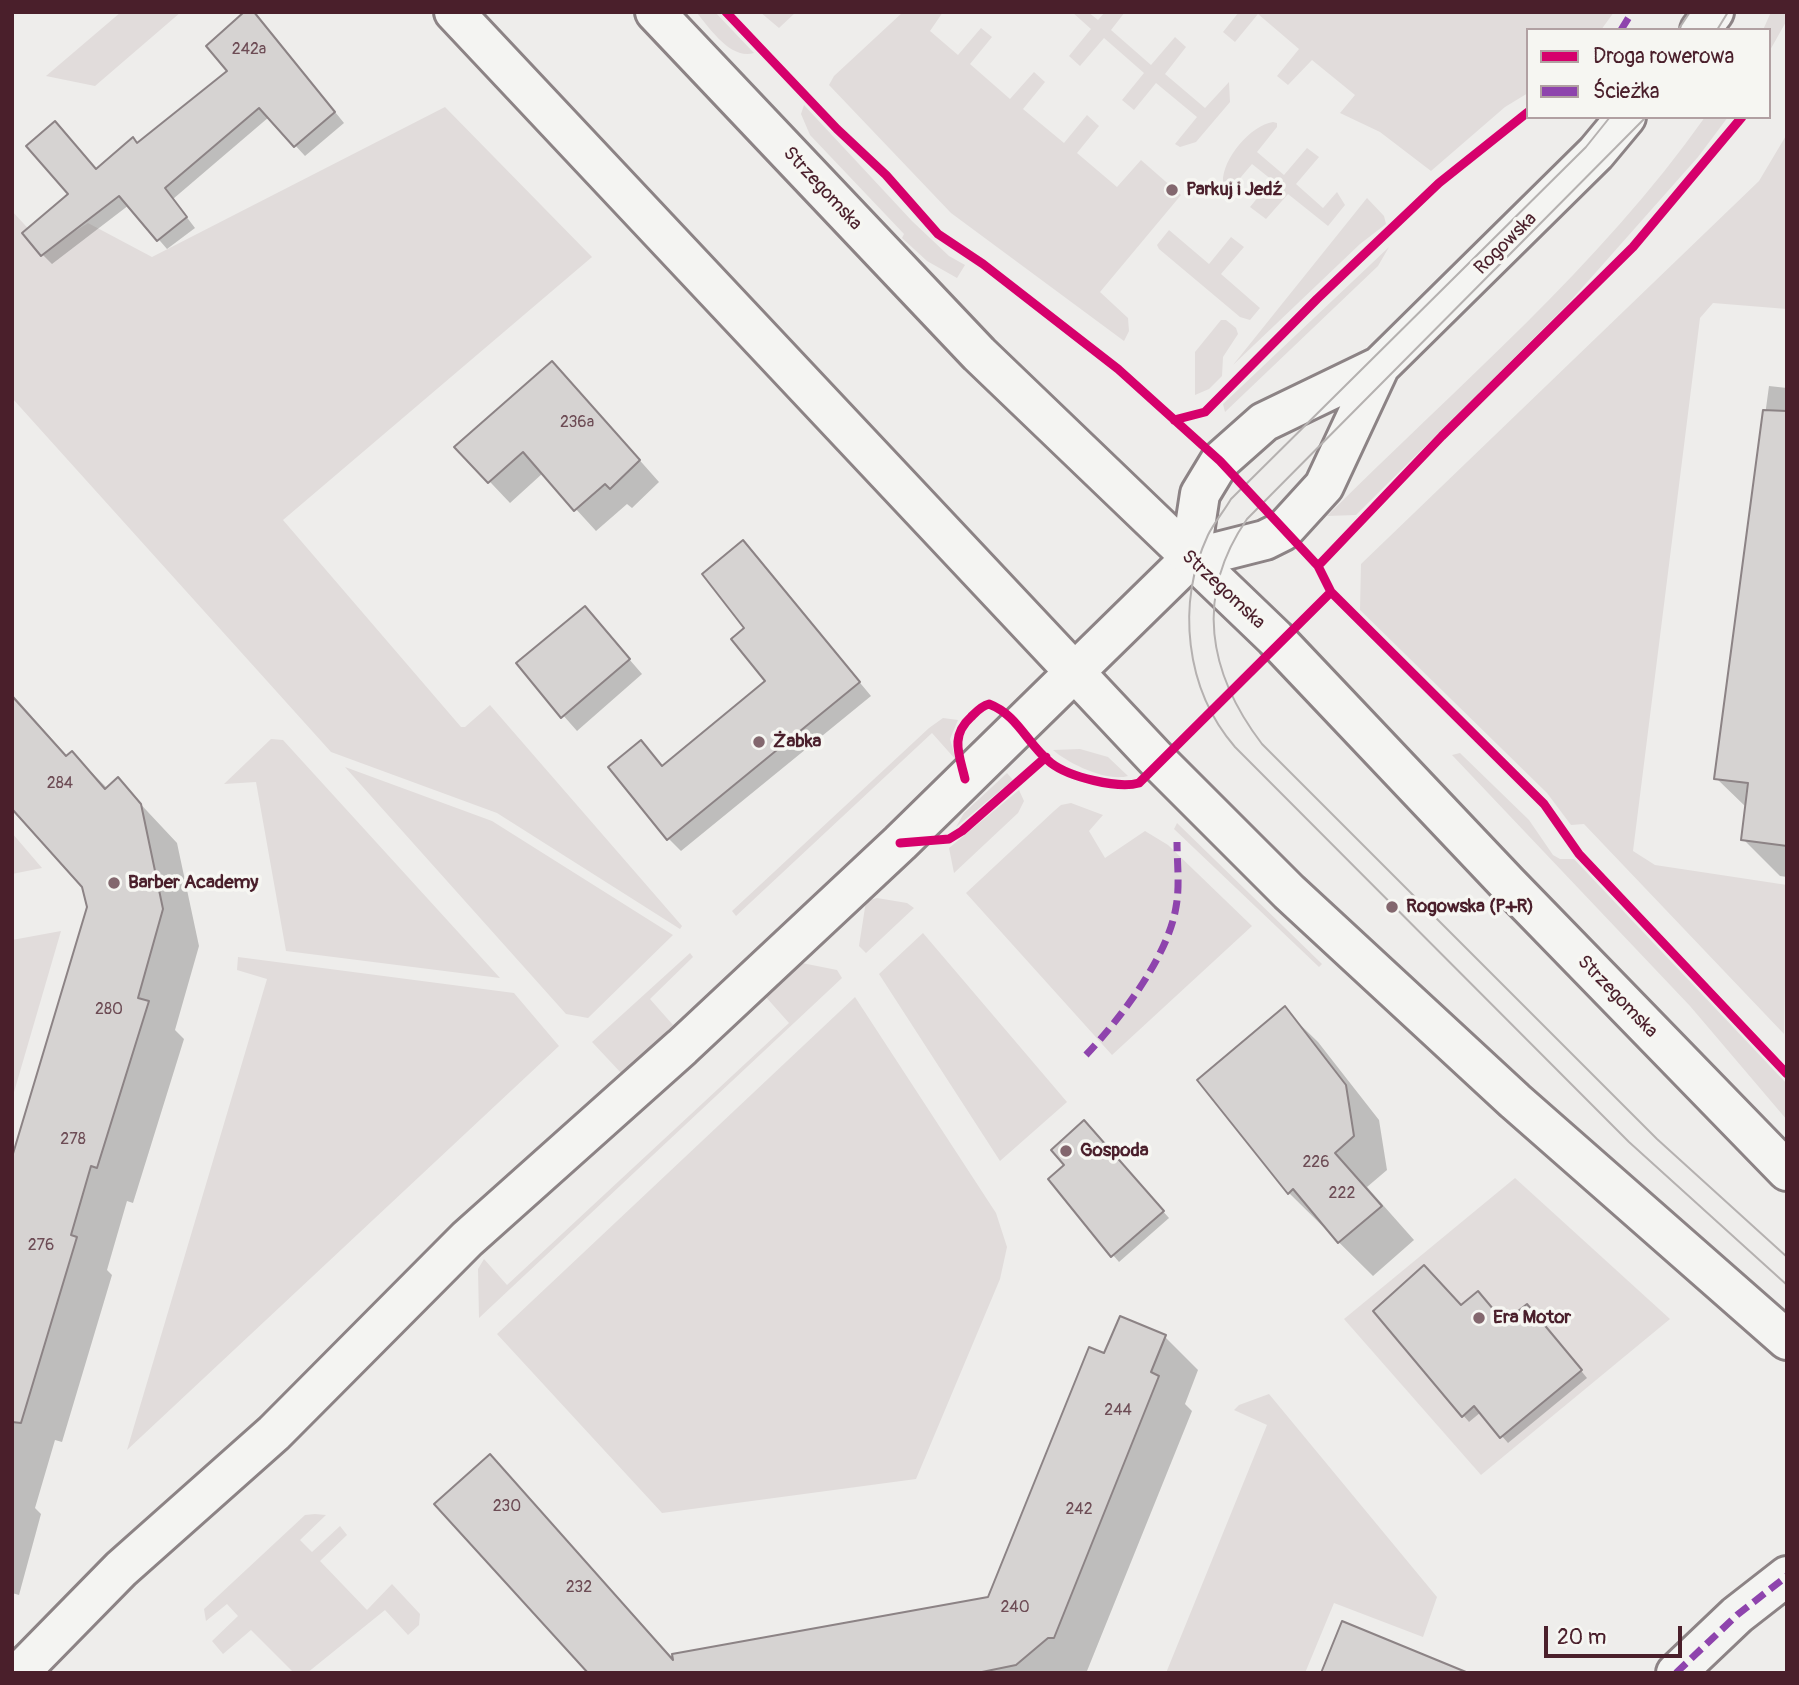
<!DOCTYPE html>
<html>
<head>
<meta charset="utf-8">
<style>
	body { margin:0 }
	#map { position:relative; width:1799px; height:1685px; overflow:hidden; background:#eeedeb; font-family:Pangolin,sans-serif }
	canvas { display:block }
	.frame { position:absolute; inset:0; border:14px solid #4a1f2b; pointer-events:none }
	.legend { position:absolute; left:1526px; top:28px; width:245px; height:91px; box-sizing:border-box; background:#f6f6f2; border:2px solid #b1a0a2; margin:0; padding:9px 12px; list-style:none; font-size:21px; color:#4a1f2b }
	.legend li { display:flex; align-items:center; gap:14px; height:35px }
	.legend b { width:35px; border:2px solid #b1a0a2 }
	.scale { position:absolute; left:1544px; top:1626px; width:138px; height:32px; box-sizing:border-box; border:4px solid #4a1f2b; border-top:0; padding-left:9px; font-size:21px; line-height:24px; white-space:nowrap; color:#4a1f2b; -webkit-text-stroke:5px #f6f6f2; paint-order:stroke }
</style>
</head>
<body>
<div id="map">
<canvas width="1799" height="1685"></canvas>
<div class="frame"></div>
<ul class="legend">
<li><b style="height:9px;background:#d6006c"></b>Droga rowerowa</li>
<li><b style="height:9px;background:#8e44ad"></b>Ścieżka</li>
</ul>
<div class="scale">20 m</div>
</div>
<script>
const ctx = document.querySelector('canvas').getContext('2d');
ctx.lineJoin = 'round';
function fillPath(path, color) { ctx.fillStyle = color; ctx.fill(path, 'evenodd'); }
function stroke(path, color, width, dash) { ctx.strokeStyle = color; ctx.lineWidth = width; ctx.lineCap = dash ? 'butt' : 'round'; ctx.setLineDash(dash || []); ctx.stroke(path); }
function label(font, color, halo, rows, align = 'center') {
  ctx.font = font + ' Pangolin,sans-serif'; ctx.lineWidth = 7; ctx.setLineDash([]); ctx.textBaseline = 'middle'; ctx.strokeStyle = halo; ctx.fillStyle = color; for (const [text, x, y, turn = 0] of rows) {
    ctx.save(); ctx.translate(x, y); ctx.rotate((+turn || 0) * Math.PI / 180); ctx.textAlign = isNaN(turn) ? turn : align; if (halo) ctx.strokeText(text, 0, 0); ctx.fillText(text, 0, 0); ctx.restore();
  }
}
const built = new Path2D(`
	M1515 1178 1670 1319 1481 1475 1344 1319Z`);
const green = new Path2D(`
	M121 12H181L95 86 46 76Z
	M696 12H715L754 53C730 60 710 28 696 12Z
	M760 12H796L779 28Z
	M903 12H943L930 31 958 55 981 28 992 37 970 64 1010 99 1034 72 1045 82 1023 109 1064 143 1087 115 1099 126 1077 153 1117 187 1141 160 1181 195 1100 292 1128 318 1129 331 1124 341 951 213 829 85 834 76Z
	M1072 12H1088L1098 20 1105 12H1125L1111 30 1151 65 1175 37 1186 47 1165 74 1205 108 1229 82 1230 102 1196 142 1180 147 1175 144 1197 117 1156 83 1134 110 1122 100 1144 73 1104 38 1080 66 1069 56 1091 29Z
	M1239 12H1614L1601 30H1528V93L1505 107 1431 171 1380 132 1340 113 1355 95 1312 60 1288 85 1277 76 1299 49 1258 14 1235 42 1223 32Z
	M1771 12H1787V20L1769 52V30H1763Z
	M804 105 912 221 949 256 965 265 957 278 927 261 902 238 904 234 810 135 801 114Z
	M445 107 592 257 283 520 461 727H465L490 705 682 926 680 929 497 813 331 752 12 398V211L47 249 88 223 152 257Z
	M1705 117H1728L1698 157 1566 306 1356 515 1327 516C1456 387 1599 267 1705 117Z
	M1273 122 1277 123V127L1257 152 1284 175 1307 148 1319 157 1296 184 1323 208 1337 192 1345 205 1328 226 1288 194 1266 219 1250 207 1272 180 1252 164 1230 190 1223 182C1222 159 1251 125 1273 122Z
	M1787 134V309L1713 303 1700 318 1633 851 1655 865 1787 885 1784 1034 1584 824 1571 825 1547 793 1360 610 1361 564 1759 181Z
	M1367 198 1384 216 1386 224 1360 244 1233 365Z
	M1169 230 1209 264 1231 237 1244 247 1221 274 1260 308 1250 320 1240 317 1159 249 1157 245Z
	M1389 247 1378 266 1225 412 1223 404Z
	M1221 320H1226L1236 328 1238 334 1223 357 1222 376 1209 389 1195 395V352Z
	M943 718 958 720 950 739 956 760 932 733 736 916 732 911 929 728Z
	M271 739 283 740 500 978 286 951 256 782 224 784Z
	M1080 749 1108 757 1128 776C1107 782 1069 764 1053 750Z
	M1460 753 1529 820 1553 855 1560 859H1574L1787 1084V1120L1690 1006 1452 755Z
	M345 767 492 821 673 935 588 1018 566 1014Z
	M1007 773 1013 780 956 827 964 813Z
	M1019 790 1024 801 1018 813 954 873 949 848Z
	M1071 803 1103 815 1089 831 1105 858 1145 831 1168 845 1252 926 1112 1055 966 893 1054 811 1061 805Z
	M1177 823 1322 964 1319 967 1174 829Z
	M12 833 42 868 12 874Z
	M877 898 907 903 914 908 866 953 859 946 866 901Z
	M61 931 12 1099V940Z
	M923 933 1067 1102 1000 1161 879 974Z
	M690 953 693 957 650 999 673 1025 622 1074 592 1042Z
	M238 957 514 993 559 1046 127 1450 267 979 237 970Z
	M802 963 837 970 842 978 479 1318 478 1269 484 1259 507 1285 789 1023 765 996Z
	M855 997 996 1213 1007 1247 1000 1279 916 1479 662 1513 497 1334Z
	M1269 1394 1437 1597 1423 1637 1334 1603 1305 1673H1166L1267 1425 1234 1410 1239 1405Z
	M315 1514 326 1515 300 1540 312 1552 340 1526 347 1535 320 1561 367 1610 392 1584 420 1614 419 1625 408 1635 385 1610 307 1673H294L251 1630 223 1654 212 1641 238 1616 227 1604 206 1621 204 1609 305 1515Z`);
const shadow = new Path2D(`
	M260 19 344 123 305 156 269 117 173 199 195 228 167 249 129 205 52 264 42 254 97 170 138 145 230 71Z
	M572 384 659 482 632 508 627 504 596 531 543 473 510 503 457 447Z
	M1769 386 1787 388V877L1780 876 1743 839 1747 808 1716 778Z
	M743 542 871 696 681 851 668 838 641 742 664 767 767 681 746 628Z
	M585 608 642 674 577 731 518 664Z
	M12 694 68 757 72 753 108 789 118 780 177 843 199 946 175 1030 184 1039 133 1203 127 1201 107 1270 112 1275 62 1442 55 1440 35 1508 41 1514 19 1595 12 1593V1163L88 907 83 886 12 807Z
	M1284 1009 1318 1042 1379 1120 1387 1170 1367 1187 1414 1240 1373 1276 1289 1193Z
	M1090 1129 1169 1218 1119 1262 1113 1255Z
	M1461 1307 1505 1324 1533 1312 1587 1378 1508 1443 1481 1412 1469 1422 1463 1415Z
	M1165 1337 1198 1370 1185 1404 1192 1411 1087 1671 1080 1673H590L490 1456 671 1656 989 1599 1105 1355Z`);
const building = new Path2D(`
	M244 12H254L335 112 294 147 259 108 165 188 187 217 157 241 119 196 41 256 22 233 68 194 26 146 55 121 96 169 133 137 137 143 227 71 206 46Z
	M552 361 640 460 610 489 605 484 574 511 523 452 488 483 454 447Z
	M1763 410 1787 411V846L1741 840 1748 783 1714 779Z
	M743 540 860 682 667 840 608 767 641 740 662 766 765 681 731 639 744 628 702 574Z
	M585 606 630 659 561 718 516 663Z
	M12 696 66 756 72 751 105 789 118 777 141 804 163 909 138 998 149 1001 97 1168 91 1166 71 1235 77 1237 21 1423 12 1422V1157L87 907 82 887 12 809Z
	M1285 1006 1346 1085 1354 1136 1335 1153 1382 1206 1338 1243 1293 1189 1288 1194 1197 1080Z
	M1084 1120 1164 1211 1111 1257 1048 1179 1064 1165 1051 1150Z
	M1424 1265 1461 1305 1478 1291 1504 1322 1527 1304 1582 1370 1500 1438 1474 1406 1462 1417 1373 1311Z
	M1120 1316 1166 1335 1151 1372 1159 1376 1054 1638H1048L1016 1665 977 1673H588L434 1504 490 1454 673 1660 672 1654 988 1597 1089 1347 1104 1353Z
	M1342 1621 1466 1672V1673H1321Z`);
const minor = new Path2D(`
	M1700 30 1714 12
	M1190 559 1200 494 1220 461 1264 422 1380 366 1596 153 1626 117
	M19 1673 121 1569 274 1433 467 1239 682 1047 900 843 1190 559 1265 540 1283 531 1324 486 1380 366
	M1676 1673 1737 1615 1787 1576`);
const major = new Path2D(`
	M454 12 1160 763 1289 892 1515 1101 1787 1340
	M655 12 979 354 1275 638 1508 884 1787 1171`);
const tram = new Path2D(`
	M1678 30 1690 12
	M1717 30 1728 12
	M1610 117 1586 147 1231 499C1224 511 1214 523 1208 535 1176 604 1185 689 1235 747L1629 1142 1787 1285
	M1646 117 1247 519C1194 596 1208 673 1262 744L1657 1139 1787 1257`);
const quiet = new Path2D(`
	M1621 30 1632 12
	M1086 1055C1120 1019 1168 957 1176 907 1180 886 1177 863 1177 842
	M1676 1673 1737 1615 1787 1576`);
const cycleway = new Path2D(`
	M726 12 837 129 886 175 938 234 983 264 1118 369 1220 461 1318 566 1331 592 1544 804 1579 854 1787 1074
	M1174 420 1205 412 1317 299 1439 183 1528 112
	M1318 566 1442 436 1633 247 1742 117
	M965 779C959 754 950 736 971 717 976 712 981 706 989 704 1018 715 1027 744 1051 763 1069 777 1118 789 1139 783L1331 592
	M900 843 949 839 962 831 1046 757`);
const markers = [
	[1172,190,7,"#83676e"],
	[759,742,7,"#83676e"],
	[114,883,7,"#83676e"],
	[1392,907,7,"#83676e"],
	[1066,1151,7,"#83676e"],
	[1479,1318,7,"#83676e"]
];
const numberNames = [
	["242a",249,50],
	["236a",577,423],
	["284",60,784],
	["280",109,1010],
	["278",73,1140],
	["226",1316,1163],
	["222",1342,1194],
	["276",41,1246],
	["244",1118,1411],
	["230",507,1507],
	["242",1079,1510],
	["232",579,1588],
	["240",1015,1608]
];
const streetNames = [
	["Strzegomska",822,189,47],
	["Rogowska",1506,244,-45],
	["Strzegomska",1223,590,43],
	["Strzegomska",1617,997,46]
];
const poiNames = [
	["Parkuj i Jedź",1186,190],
	["Żabka",773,742],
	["Barber Academy",128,883],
	["Rogowska (P+R)",1406,907],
	["Gospoda",1080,1151],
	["Era Motor",1493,1318]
];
fillPath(built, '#e2dddc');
fillPath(green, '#e1dcdb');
fillPath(shadow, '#0003');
fillPath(building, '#d6d3d2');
stroke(building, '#8c8385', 2);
stroke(minor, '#8c8385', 44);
stroke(major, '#8c8385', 44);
stroke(minor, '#f4f4f2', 38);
stroke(major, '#f4f4f2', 38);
stroke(tram, '#b5b1b0', 2);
stroke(quiet, '#8e44ad', 7, [14, 7]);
stroke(cycleway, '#d6006c', 9);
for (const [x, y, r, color] of markers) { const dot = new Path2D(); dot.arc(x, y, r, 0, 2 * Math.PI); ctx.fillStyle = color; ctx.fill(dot); stroke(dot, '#f6f6f2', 2.5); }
label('16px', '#6d4c55', null, numberNames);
label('19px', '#4a1f2b', '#f6f6f2', streetNames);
label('bold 19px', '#4a1f2b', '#f6f6f2', poiNames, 'left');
</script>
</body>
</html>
